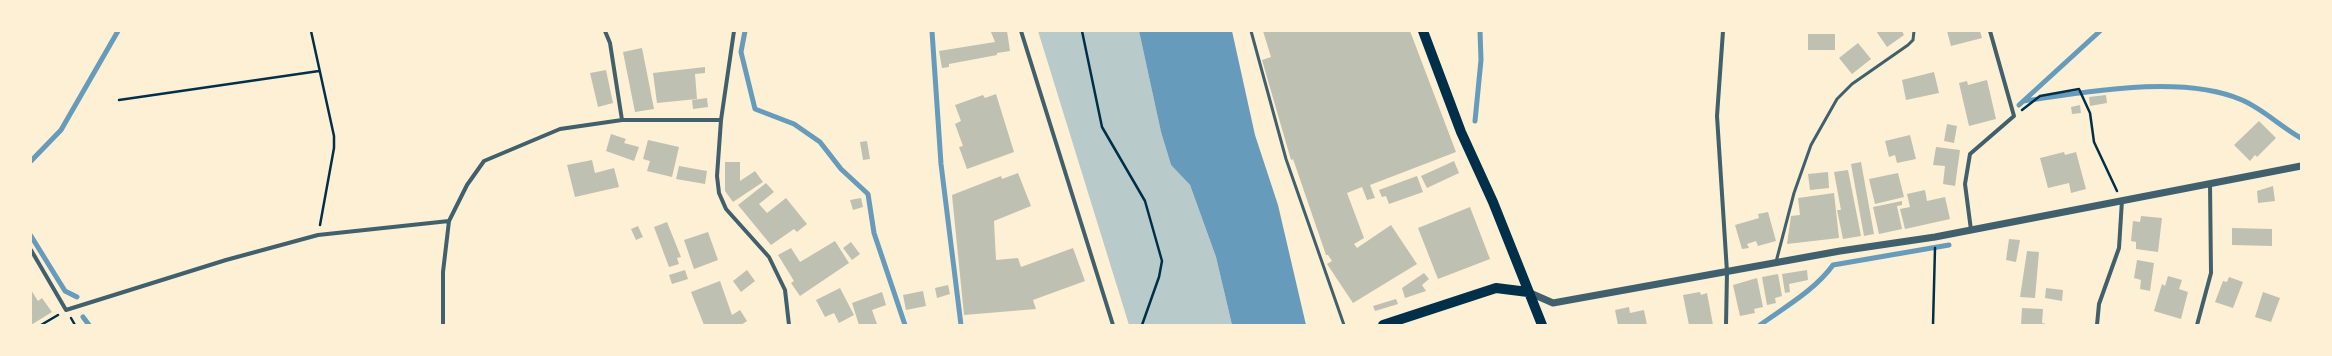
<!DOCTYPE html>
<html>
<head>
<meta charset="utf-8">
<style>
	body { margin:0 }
	#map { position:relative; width:2332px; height:356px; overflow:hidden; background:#fdf0d5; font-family:Roboto,sans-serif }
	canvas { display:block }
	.frame { position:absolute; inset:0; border:32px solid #fdf0d5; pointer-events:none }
</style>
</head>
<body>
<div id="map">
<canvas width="2332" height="356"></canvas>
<div class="frame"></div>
</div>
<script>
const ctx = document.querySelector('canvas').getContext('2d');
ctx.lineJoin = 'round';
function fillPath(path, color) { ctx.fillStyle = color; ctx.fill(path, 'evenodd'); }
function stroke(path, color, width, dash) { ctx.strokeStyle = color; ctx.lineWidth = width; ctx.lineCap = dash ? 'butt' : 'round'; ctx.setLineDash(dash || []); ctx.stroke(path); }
const green = new Path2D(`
	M1038 31H1139L1161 132 1171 165 1190 185 1216 257 1232 325H1129Z`);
const water = new Path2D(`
	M1139 31H1232L1255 135 1278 205 1306 325H1232L1216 257 1190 185 1171 165 1161 132Z`);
const stream = new Path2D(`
	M745 31 741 52 755 109 794 124 820 142 841 169 868 194 874 233 905 325
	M932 31 941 164 961 325
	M2024 101C2087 92 2182 74 2242 100 2263 109 2281 127 2301 138
	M2019 105 2100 31
	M1475 121 1481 60 1480 31
	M31 161 61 130 118 31
	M31 236 65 291 77 297
	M83 317 89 325
	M1760 325C1785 307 1815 290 1833 265L1949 245`);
const building = new Path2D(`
	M1007 31 1010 51 997 53V55L949 64V67L942 68 939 51 995 42 991 32Z
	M1263 31H1410L1456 152 1370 185 1375 198 1367 200 1362 187 1347 193 1364 238 1354 244 1357 248 1391 225 1417 264 1353 303 1327 264 1332 261 1328 255H1326L1293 159 1291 160 1262 60 1271 57Z
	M1876 31H1902L1904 35 1887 47Z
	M1947 31H1980L1982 38 1951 46Z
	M1808 34H1835V50H1808Z
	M1858 43 1871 59 1852 74 1839 58Z
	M642 48 654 109 635 112 623 52Z
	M705 67V73L695 74 697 99 657 103 653 73Z
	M606 70 613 103 598 107 590 73Z
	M1934 72 1939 93 1906 100 1902 80Z
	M1987 80 1996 119 1969 126 1959 83 1967 81 1968 85Z
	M996 94 1014 152 967 169 959 147 963 146 955 124 961 121 955 105 983 95 985 98Z
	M2106 95 2107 103 2090 106 2089 97Z
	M707 98 708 107 693 109 692 100Z
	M2080 105 2081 113 2072 114 2071 107Z
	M2259 121 2276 138 2257 157 2255 155 2250 161 2234 145Z
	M1947 124 1957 126 1954 143 1944 141Z
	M611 134 626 139 624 143 639 147 634 161 606 151Z
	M1910 135 1916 159 1897 163 1895 155 1889 157 1885 141Z
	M648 140 679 147 672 177 647 171 650 161 643 159Z
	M867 141 870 159 863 160 860 142Z
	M1936 147 1960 150 1955 186 1943 184 1945 166 1933 165Z
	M2064 152 2065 155 2076 152 2086 189 2071 193 2069 183 2048 188 2040 158Z
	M592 160 595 173 614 168 619 187 575 197 567 165Z
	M1454 161 1459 173 1427 188 1421 176Z
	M725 162H740V181L755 171 763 182 733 202 725 191Z
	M1861 162 1874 234 1864 236 1851 164Z
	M679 166 707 171 705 184 676 179Z
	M1848 170 1861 236 1843 239 1837 210H1841L1834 172Z
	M1828 172 1829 188 1810 190 1808 174Z
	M1018 173 1031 206 994 221 996 260 1018 258 1021 267 1073 248 1085 281 1033 300 1036 309 964 315 952 195 1001 176 1002 179Z
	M1898 173 1904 197 1875 204 1869 179Z
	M1417 176 1423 192 1389 204 1386 196 1382 197 1379 190Z
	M766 183 774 192 759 204 767 213 786 198 807 224 797 232 794 229 771 245 738 205Z
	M2273 186 2275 201 2258 203 2257 191Z
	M1925 190 1927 201 1945 197 1950 219 1905 229 1900 209 1910 207 1907 194Z
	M1834 193 1839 238 1787 244 1791 216 1800 215 1798 198Z
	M861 198 863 207 853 210 850 200Z
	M1902 201V205L1897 206 1902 229 1879 234 1873 207Z
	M1470 207 1490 259 1438 279 1418 228Z
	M1768 212 1776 241 1758 246 1756 241 1747 244 1749 248 1742 249 1735 225 1759 218 1758 214Z
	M2141 216 2162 218 2158 252 2136 249V242L2131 241 2133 221 2140 222Z
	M667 222 681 257 677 258 679 264 669 267 654 227Z
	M638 226 643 237 636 240 631 229Z
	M2232 228 2272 229V246L2232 245Z
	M708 232 718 260 694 269 684 240Z
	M2009 239 2020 240 2016 262 2006 260Z
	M835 241 849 263 800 296 791 283 794 281 778 255 791 248 800 262Z
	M851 242 860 254 852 260 843 248Z
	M2027 251 2039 252 2035 298 2020 297Z
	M2137 260 2154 263 2150 291 2140 289 2141 280 2134 278Z
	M685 270 688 279 672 284 669 275Z
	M747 270 755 281 741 292 733 281Z
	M1807 270 1808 280 1789 284 1790 292 1785 293 1782 274Z
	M1424 273 1429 279 1422 285 1426 291 1405 298 1402 288Z
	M1778 274 1782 296 1775 298 1776 303 1767 305 1762 277Z
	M2168 276 2182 280 2179 289 2188 292 2181 319 2154 311 2162 284 2165 286Z
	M2229 277 2243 282 2233 308 2215 302 2223 281 2227 282Z
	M1757 278 1763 307 1754 309 1755 313 1740 316 1733 285Z
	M720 281 732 315 740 310 747 321 741 325H704L691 292Z
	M948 285 950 294 937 298 935 288Z
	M840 288 854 315 839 323 834 313 825 317 816 300Z
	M2046 288 2063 290 2062 301 2045 298Z
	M31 290 38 301 42 298 52 312 31 325Z
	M923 291 926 306 906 310 903 295Z
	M882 292 886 305 872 310 877 324 859 325 852 303Z
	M1700 292 1701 295 1707 293 1713 325H1689L1683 295Z
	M2263 292 2280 298 2271 322 2255 317Z
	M1396 299 1398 304 1375 311 1373 306Z
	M1629 307 1630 313 1644 310 1647 325H1618L1615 310Z
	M2022 308 2043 309 2042 323 2051 325H2021Z`);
const path = new Path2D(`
	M311 31 334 136V148L320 225
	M1082 31 1102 127 1145 201 1162 261 1159 277 1142 325
	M119 100 319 71
	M2022 110 2040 96 2079 89 2090 113 2094 142 2117 191
	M71 318 75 325
	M41 325 58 315
	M1933 325 1935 248`);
const service = new Path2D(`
	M1251 31 1286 159 1344 325
	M1776 262 1794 193 1811 145 1837 99 1852 84 1908 45 1913 40 1914 31`);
const minor = new Path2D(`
	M605 31 610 43 622 120
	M734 31 721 120 717 176 719 193 726 209 769 257 785 290 789 325
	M1021 31 1113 325
	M1723 31 1717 116 1727 272 1726 325
	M1971 230 1965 184 1970 154 2014 116 1990 31
	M31 250 66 310 226 260 318 235 449 221
	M443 325V272L449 221 467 185 484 161 560 129 622 120H721
	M2097 325 2099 304 2119 248 2122 200
	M2197 325 2211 273 2210 183`);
const tertiary = new Path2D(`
	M1528 292 1553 303 1840 251 1935 237 2301 166`);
const primary = new Path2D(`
	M1423 31 1461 132 1493 202 1542 325
	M1383 325 1496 288 1528 292`);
fillPath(green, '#b9caca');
fillPath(water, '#669bbc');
stroke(stream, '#669bbc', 5);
fillPath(building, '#bec0b2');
stroke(path, '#003049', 2.5);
stroke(service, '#3f606c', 3);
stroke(minor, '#3f606c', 4);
stroke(tertiary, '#3f606c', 7);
stroke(primary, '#003049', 10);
</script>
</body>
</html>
